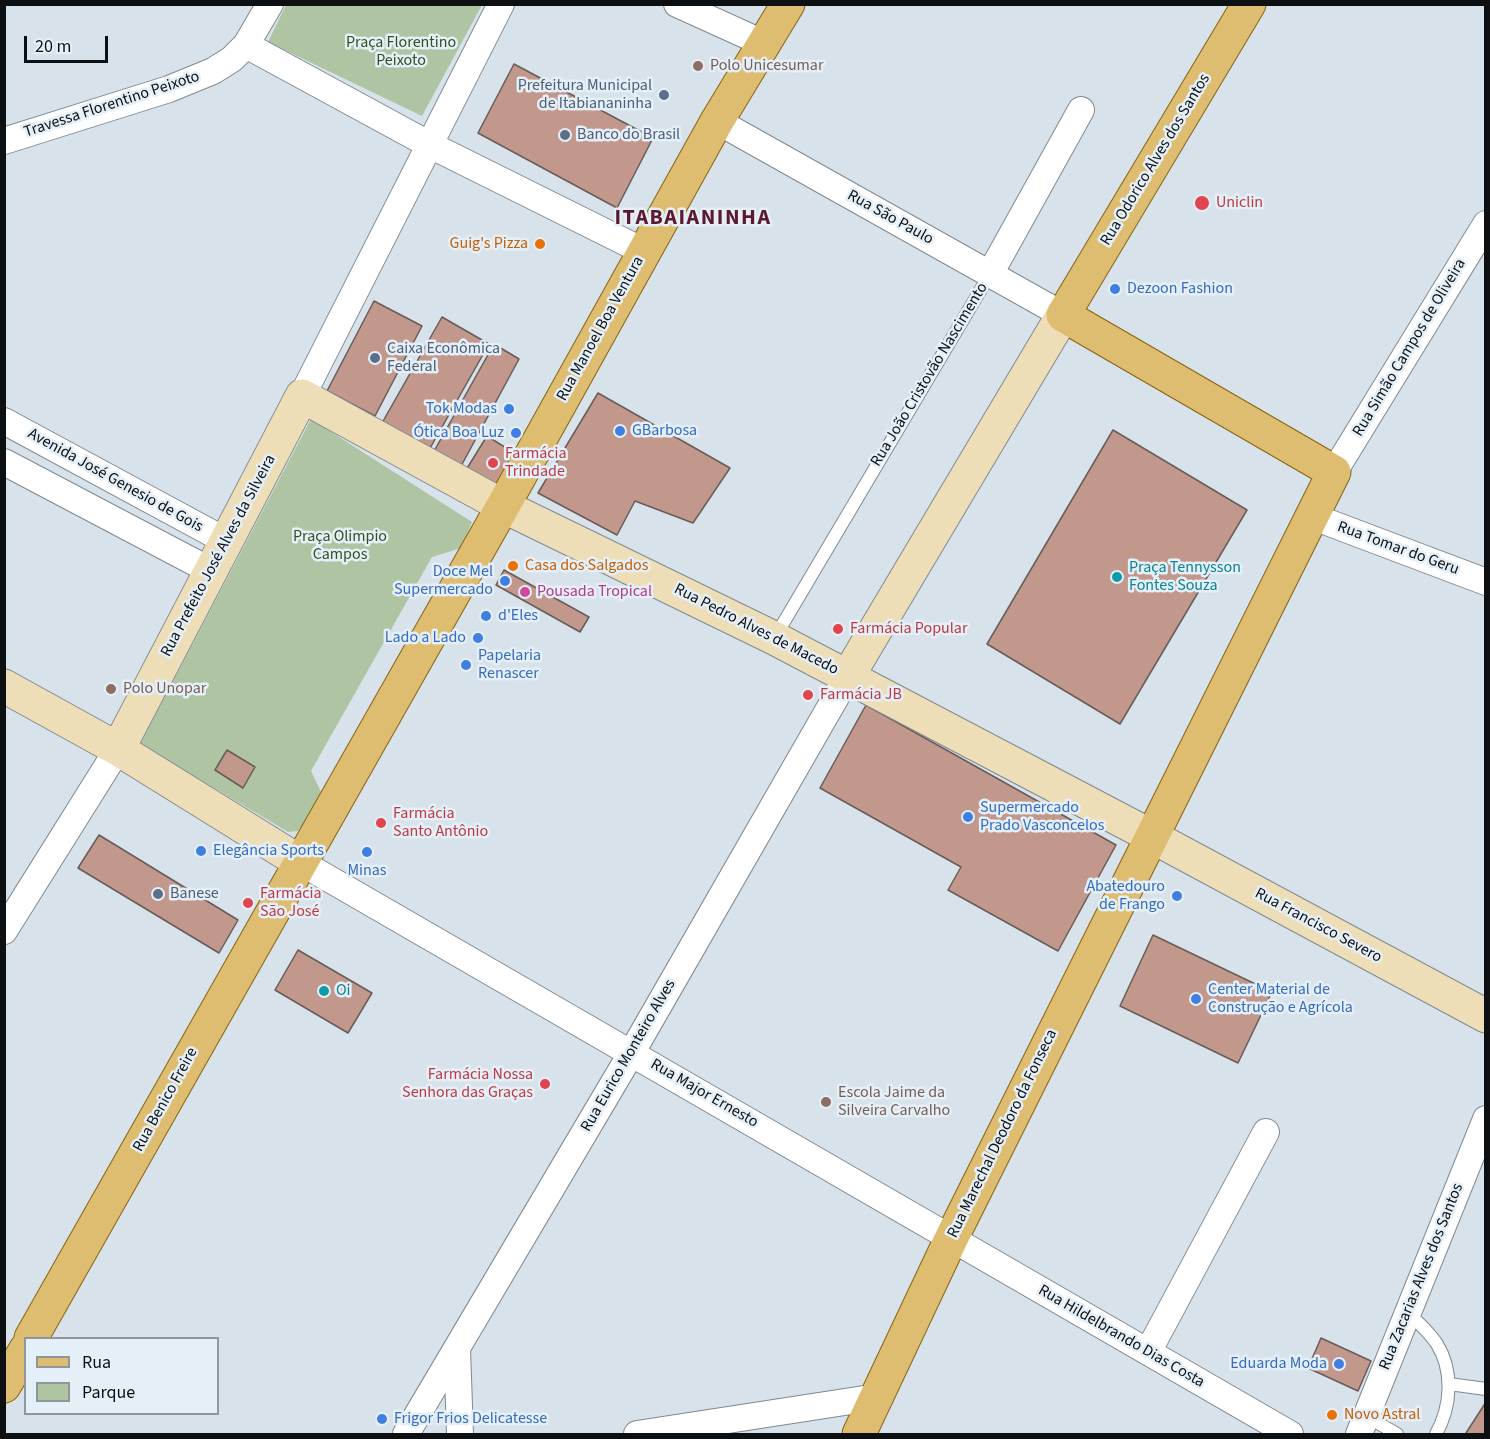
<!DOCTYPE html>
<html>
<head>
<meta charset="utf-8">
<style>
	body { margin:0 }
	#map { position:relative; width:1490px; height:1439px; overflow:hidden; background:#d8e2ea; font-family:"Source Sans 3",sans-serif }
	canvas { display:block }
	.frame { position:absolute; inset:0; border:6px solid #0d1013; pointer-events:none }
	.legend { position:absolute; left:24px; top:1337px; width:195px; height:78px; box-sizing:border-box; background:#e5eff8; border:2px solid #8f969c; margin:0; padding:8px 10px; list-style:none; font-size:18px; color:#0d1013 }
	.legend li { display:flex; align-items:center; gap:12px; height:30px }
	.legend b { width:30px; border:2px solid #8f969c }
	.scale { position:absolute; left:24px; top:36px; width:84px; height:27px; box-sizing:border-box; border:3px solid #0d1013; border-top:0; padding-left:8px; font-size:18px; line-height:21px; white-space:nowrap; color:#0d1013; -webkit-text-stroke:4px #e5eff8; paint-order:stroke }
</style>
</head>
<body>
<div id="map">
<canvas width="1490" height="1439"></canvas>
<div class="frame"></div>
<ul class="legend">
<li><b style="height:8px;background:#debd70"></b>Rua</li>
<li><b style="height:16px;background:#aec4a3"></b>Parque</li>
</ul>
<div class="scale">20 m</div>
</div>
<script>
const ctx = document.querySelector('canvas').getContext('2d');
ctx.lineJoin = 'round';
function fillPath(path, color) { ctx.fillStyle = color; ctx.fill(path, 'evenodd'); }
function stroke(path, color, width, dash) { ctx.strokeStyle = color; ctx.lineWidth = width; ctx.lineCap = dash ? 'butt' : 'round'; ctx.setLineDash(dash || []); ctx.stroke(path); }
function label(font, color, halo, rows, align = 'center') {
  ctx.font = font + ' "Source Sans 3",sans-serif'; ctx.lineWidth = 5; ctx.setLineDash([]); ctx.textBaseline = 'middle'; ctx.strokeStyle = halo; ctx.fillStyle = color; for (const [text, x, y, turn = 0] of rows) {
    ctx.save(); ctx.translate(x, y); ctx.rotate((+turn || 0) * Math.PI / 180); ctx.textAlign = isNaN(turn) ? turn : align; if (halo) ctx.strokeText(text, 0, 0); ctx.fillText(text, 0, 0); ctx.restore();
  }
}
const green = new Path2D(`
	M286 5V4L482 5 422 116 268 42Z
	M311 419 472 522 461 548 432 557 311 771 322 794 303 825 298 831 288 832 140 744Z`);
const building = new Path2D(`
	M514 64 653 138 617 208 478 133Z
	M374 301 422 326 375 416 327 391Z
	M442 317 489 344 429 450 382 423Z
	M494 344 519 359 460 468 433 453Z
	M598 393 730 468 693 523 635 501 617 535 538 493Z
	M1113 430 1247 510 1120 724 987 644Z
	M487 436 519 456 498 490 466 470Z
	M504 570 589 617 580 632 496 585Z
	M866 705 1116 845 1058 951 948 890 961 867 820 788Z
	M227 750 255 767 243 788 215 770Z
	M99 835 238 920 219 953 78 868Z
	M1153 935 1272 992 1238 1063 1120 1006Z
	M298 950 372 993 348 1033 275 990Z
	M1321 1338 1371 1361 1358 1391 1308 1368Z
	M1486 1402V1434H1468L1466 1433Z`);
const lane = new Path2D(`
	M775 637 990 274
	M1408 1313C1418 1322 1429 1332 1437 1344 1454 1372 1451 1407 1436 1434
	M1449 1384 1486 1389
	M1366 1416 1397 1434`);
const street = new Path2D(`
	M677 4 763 43
	M246 45 430 145 643 251
	M717 121 1063 315
	M4 141 169 89 213 71 232 59 246 45 270 4
	M990 274 1081 110
	M302 396 501 4
	M4 421 226 541
	M4 462 211 571
	M1334 472 1486 224
	M1311 516 1486 582
	M300 862 1290 1434
	M4 931 118 749
	M457 1349 460 1434
	M1148 1352 1266 1132
	M406 1434 632 1052 848 676
	M637 1434 877 1397
	M1359 1434 1486 1119`);
const secondary = new Path2D(`
	M848 676 1063 315
	M4 686 118 749 300 862
	M118 749 302 396 503 506 774 638 1151 836 1486 1016`);
const primary = new Path2D(`
	M31 1338 503 506 717 121 788 4
	M4 1386 26 1349
	M859 1434 951 1239 1334 472 1063 315 1249 4`);
const markers = [
	[698,66,6,"#8d6e63"],
	[664,95,6,"#5c6f8a"],
	[565,135,6,"#5c6f8a"],
	[1202,203,8,"#e0444e"],
	[540,244,6,"#e8710a"],
	[1115,289,6,"#3f7fe0"],
	[375,358,6,"#5c6f8a"],
	[509,409,6,"#3f7fe0"],
	[620,431,6,"#3f7fe0"],
	[516,433,6,"#3f7fe0"],
	[493,463,6,"#e0444e"],
	[513,566,6,"#e8710a"],
	[1117,577,6,"#0f9aa8"],
	[505,581,6,"#3f7fe0"],
	[525,592,6,"#d1479c"],
	[486,616,6,"#3f7fe0"],
	[838,629,6,"#e0444e"],
	[478,638,6,"#3f7fe0"],
	[466,665,6,"#3f7fe0"],
	[111,689,6,"#8d6e63"],
	[808,695,6,"#e0444e"],
	[968,817,6,"#3f7fe0"],
	[381,823,6,"#e0444e"],
	[201,851,6,"#3f7fe0"],
	[367,852,6,"#3f7fe0"],
	[158,894,6,"#5c6f8a"],
	[1177,896,6,"#3f7fe0"],
	[248,903,6,"#e0444e"],
	[324,991,6,"#0f9aa8"],
	[1196,999,6,"#3f7fe0"],
	[545,1084,6,"#e0444e"],
	[826,1102,6,"#8d6e63"],
	[1339,1364,6,"#3f7fe0"],
	[1332,1415,6,"#e8710a"],
	[382,1419,6,"#3f7fe0"]
];
const parkNames = [
	["Praça Florentino",401,43],
	["Peixoto",401,61],
	["Praça Olimpio",340,537],
	["Campos",340,555]
];
const educationNames = [
	["Polo Unicesumar",710,66],
	["Polo Unopar",123,689],
	["Escola Jaime da",838,1093],
	["Silveira Carvalho",838,1111]
];
const serviceNames = [
	["Prefeitura Municipal",652,86,"right"],
	["de Itabiananinha",652,104,"right"],
	["Banco do Brasil",577,135],
	["Caixa Econômica",387,349],
	["Federal",387,367],
	["Banese",170,894]
];
const streetNames = [
	["Travessa Florentino Peixoto",112,105,-18],
	["Rua Odorico Alves dos Santos",1156,160,-59],
	["Rua São Paulo",890,218,29],
	["Rua Manoel Boa Ventura",601,329,-61],
	["Rua Simão Campos de Oliveira",1410,348,-59],
	["Rua João Cristovão Nascimento",930,375,-59],
	["Avenida José Genesio de Gois",115,481,29],
	["Rua Tomar do Geru",1398,549,20],
	["Rua Prefeito José Alves da Silveira",219,556,-62],
	["Rua Pedro Alves de Macedo",756,630,27],
	["Rua Francisco Severo",1318,926,28],
	["Rua Eurico Monteiro Alves",629,1056,-60],
	["Rua Major Ernesto",704,1094,30],
	["Rua Benico Freire",166,1100,-61],
	["Rua Marechal Deodoro da Fonseca",1003,1134,-64],
	["Rua Zacarias Alves dos Santos",1422,1277,-68],
	["Rua Hildelbrando Dias Costa",1121,1337,30]
];
const healthNames = [
	["Uniclin",1216,203],
	["Farmácia",505,454],
	["Trindade",505,472],
	["Farmácia Popular",850,629],
	["Farmácia JB",820,695],
	["Farmácia",393,814],
	["Santo Antônio",393,832],
	["Farmácia",260,894],
	["São José",260,912],
	["Farmácia Nossa",533,1075,"right"],
	["Senhora das Graças",533,1093,"right"]
];
const foodNames = [
	["Guig's Pizza",528,244,"right"],
	["Casa dos Salgados",525,566],
	["Novo Astral",1344,1415]
];
const shopNames = [
	["Dezoon Fashion",1127,289],
	["Tok Modas",497,409,"right"],
	["GBarbosa",632,431],
	["Ótica Boa Luz",504,433,"right"],
	["Doce Mel",493,572,"right"],
	["Supermercado",493,590,"right"],
	["d'Eles",498,616],
	["Lado a Lado",466,638,"right"],
	["Papelaria",478,656],
	["Renascer",478,674],
	["Supermercado",980,808],
	["Prado Vasconcelos",980,826],
	["Elegância Sports",213,851],
	["Minas",367,871,"center"],
	["Abatedouro",1165,887,"right"],
	["de Frango",1165,905,"right"],
	["Center Material de",1208,990],
	["Construção e Agrícola",1208,1008],
	["Eduarda Moda",1327,1364,"right"],
	["Frigor Frios Delicatesse",394,1419]
];
const cultureNames = [
	["Praça Tennysson",1129,568],
	["Fontes Souza",1129,586],
	["Oi",336,991]
];
const hotelNames = [
	["Pousada Tropical",537,592]
];
const districtNames = [
	["ITABAIANINHA",693,219]
];
fillPath(green, '#aec4a3');
fillPath(building, '#c3988c');
stroke(building, '#675c58', 1.5);
stroke(lane, '#808991', 14);
stroke(street, '#808991', 28);
stroke(secondary, '#808991', 35);
stroke(primary, '#876411', 35);
stroke(lane, '#fff', 12);
stroke(street, '#fff', 26);
stroke(secondary, '#eedeb7', 33);
stroke(primary, '#debd70', 33);
for (const [x, y, r, color] of markers) { const dot = new Path2D(); dot.arc(x, y, r, 0, 2 * Math.PI); ctx.fillStyle = color; ctx.fill(dot); stroke(dot, '#e5eff8', 2); }
label('16px', '#31511f', '#e5eff8', parkNames);
label('16px', '#785e54', '#e5eff8', educationNames, 'left');
label('16px', '#4e5e75', '#e5eff8', serviceNames, 'left');
label('16px', '#0d1013', '#e5eff8', streetNames);
label('16px', '#be3a42', '#e5eff8', healthNames, 'left');
label('16px', '#c56008', '#e5eff8', foodNames, 'left');
label('16px', '#366cbe', '#e5eff8', shopNames, 'left');
label('16px', '#0d838f', '#e5eff8', cultureNames, 'left');
label('16px', '#b23c85', '#e5eff8', hotelNames, 'left');
ctx.letterSpacing = '1.5px';
label('bold 22px', '#5d192e', '#e5eff8', districtNames);
ctx.letterSpacing = '0px';
</script>
</body>
</html>
